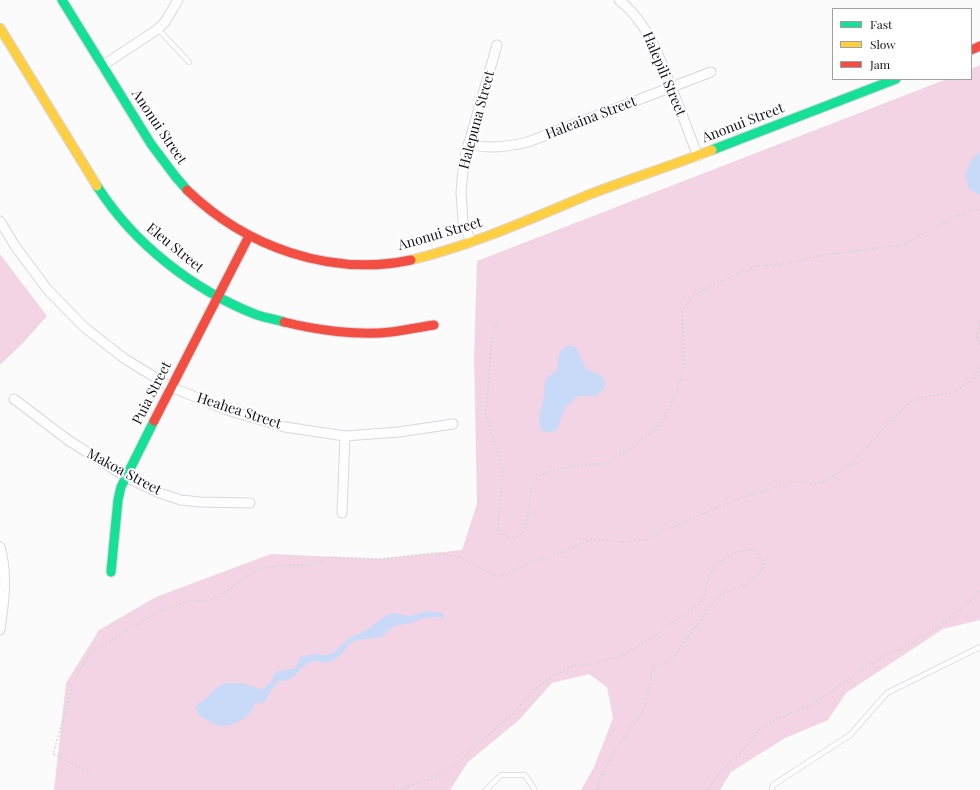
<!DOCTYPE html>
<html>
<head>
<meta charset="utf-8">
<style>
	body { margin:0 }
	#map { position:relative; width:980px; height:790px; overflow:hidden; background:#fbfbfb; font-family:"Playfair Display",serif }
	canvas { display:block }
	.legend { position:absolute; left:832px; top:8px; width:140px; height:72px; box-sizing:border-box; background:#fff; border:1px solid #a1a0a3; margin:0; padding:5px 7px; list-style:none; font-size:12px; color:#15111a }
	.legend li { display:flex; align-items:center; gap:8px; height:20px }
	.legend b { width:20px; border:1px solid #a1a0a3 }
</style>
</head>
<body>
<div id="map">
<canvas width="980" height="790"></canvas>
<ul class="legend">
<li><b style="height:5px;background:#16e098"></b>Fast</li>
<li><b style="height:5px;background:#ffcf43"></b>Slow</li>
<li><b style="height:5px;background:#f24e42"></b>Jam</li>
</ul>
</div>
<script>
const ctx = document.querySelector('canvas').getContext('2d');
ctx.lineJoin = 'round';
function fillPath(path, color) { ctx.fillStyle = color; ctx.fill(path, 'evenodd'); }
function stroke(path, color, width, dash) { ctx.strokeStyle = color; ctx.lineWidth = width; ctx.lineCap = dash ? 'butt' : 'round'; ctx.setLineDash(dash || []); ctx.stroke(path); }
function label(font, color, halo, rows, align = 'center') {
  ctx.font = font + ' "Playfair Display",serif'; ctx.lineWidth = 4; ctx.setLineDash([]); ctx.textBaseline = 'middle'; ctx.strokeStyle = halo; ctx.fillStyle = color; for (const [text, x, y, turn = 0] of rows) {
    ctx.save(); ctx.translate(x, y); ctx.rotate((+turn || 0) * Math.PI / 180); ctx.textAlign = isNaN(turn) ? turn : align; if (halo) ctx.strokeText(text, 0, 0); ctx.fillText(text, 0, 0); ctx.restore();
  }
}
const green = new Path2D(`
	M980 65V620L943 629 846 693 828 720 785 738 731 772 720 790H581L594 767 613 718 607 687 589 674 552 683 519 720 468 762 450 790H54L66 683 99 630 156 597 271 554 380 559 462 550 477 504 474 358 477 261 947 79H971V69Z
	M0 254 47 316 22 344 0 365Z`);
const water = new Path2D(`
	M980 152V195L969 189 965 175 971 160Z
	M567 346H572L576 347 586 369 602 376 605 383 604 389 595 396H578L574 399 565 408 557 430 546 433 541 429C536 414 543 407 544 394 545 389 543 383 547 379 549 375 554 373 557 370 560 359 555 354 567 346Z
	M426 611 443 613 444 619 437 617 423 618 415 622 394 626 381 637 357 640 348 645C346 651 336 660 330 662 322 663 316 659 308 663 296 670 298 678 283 681L279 680C277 683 275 685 273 688 268 693 269 700 261 704L256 702C254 706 252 710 250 713 244 720 230 727 221 726 212 725 206 718 198 715L196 707 198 703 205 700 214 690 225 683H242L263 690 267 684 271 683 273 677 278 671 294 669 301 656 315 654 327 655 333 653 348 639 368 629 388 614 392 613 411 616Z`);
const path = new Path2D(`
	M980 320 977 336 980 345
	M497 322 491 347 486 415 503 470 498 530 503 535 510 537H516L522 533 526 525 533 483 538 476 551 471 580 465 605 463 627 451 655 430 669 409 678 388 684 367 682 312 688 302 695 295 710 286 757 266 785 264 823 255 902 245 965 212 980 209
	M91 773 53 754 73 684 88 657 96 649 159 611 188 601H205L218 597 253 572 265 567 290 565H310L331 557 380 559 434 553 457 556 496 576 507 575 517 568 554 555 592 539 624 542 648 539 690 519 734 501 793 481 814 484 824 481 836 475 853 462 891 420 911 402 923 397 951 393 961 388 970 382 978 373 980 367
	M397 790 437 777 458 763 512 714 537 687 553 676 574 666 594 664 623 655 651 638 673 622 698 605 704 598 710 572 717 563 739 551 754 550 762 560 764 567 759 574 747 584 719 595 672 659 662 665 652 666C651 682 649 698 642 712 640 717 635 722 631 727 620 744 600 771 597 790
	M707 790 722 770 749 745 759 730 778 718 808 706 830 693 871 663 914 642 947 621 973 598 980 590`);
const lane = new Path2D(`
	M158 29 189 62
	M486 790 501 775H525L535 790
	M772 790 773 785 850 735 887 693 980 647`);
const street = new Path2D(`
	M619 0C648 23 659 56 672 89 681 111 689 134 698 156
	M102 66 158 29 165 22 178 0
	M468 144C489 149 507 147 528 142L711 72
	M0 221 15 246 47 289 84 327 125 359 171 387 227 410 285 427 345 436 399 432 453 424
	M471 242 463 222 461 192 464 160 497 45
	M14 399 68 440 126 477 157 492 181 500 200 502 250 503
	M342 513 345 436
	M0 547C8 576 4 601 0 630`);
const fast = new Path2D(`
	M62 0 151 144 175 176 187 190
	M712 150 896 79
	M97 186C134 244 193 290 257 315 266 318 275 319 284 322
	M111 572 118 500 121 487 154 421`);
const slow = new Path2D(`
	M0 28 97 186
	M411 260C473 245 530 219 588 195 629 179 671 166 712 150`);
const jam = new Path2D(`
	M971 50 980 46
	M187 190C246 247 330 277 411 260
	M284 322C316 330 358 336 391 332 406 330 420 327 434 325
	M154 421 249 236`);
const streetNames = [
	["Halepili Street",664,74,67],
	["Haleaina Street",591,118,-21],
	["Halepuna Street",477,120,-75],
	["Anonui Street",743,123,-21],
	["Anonui Street",159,127,56],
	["Anonui Street",440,234,-16],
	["Eleu Street",175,248,39],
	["Puia Street",152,393,-63],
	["Heahea Street",239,411,18],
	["Makoa Street",124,472,28]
];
fillPath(green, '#f3d4e4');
fillPath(water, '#c9d9f8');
stroke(lane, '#dad7dd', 6);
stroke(street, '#dad7dd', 11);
stroke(fast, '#dad7dd', 11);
stroke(slow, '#dad7dd', 11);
stroke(jam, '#dad7dd', 11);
stroke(path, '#d6d6d6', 1.5, [2, 2]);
stroke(lane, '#fefefe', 4.5);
stroke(street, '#fefefe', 9);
stroke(fast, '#16e098', 9);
stroke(slow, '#ffcf43', 9);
stroke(jam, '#f24e42', 9);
label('14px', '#15111a', '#fff', streetNames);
</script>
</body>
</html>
